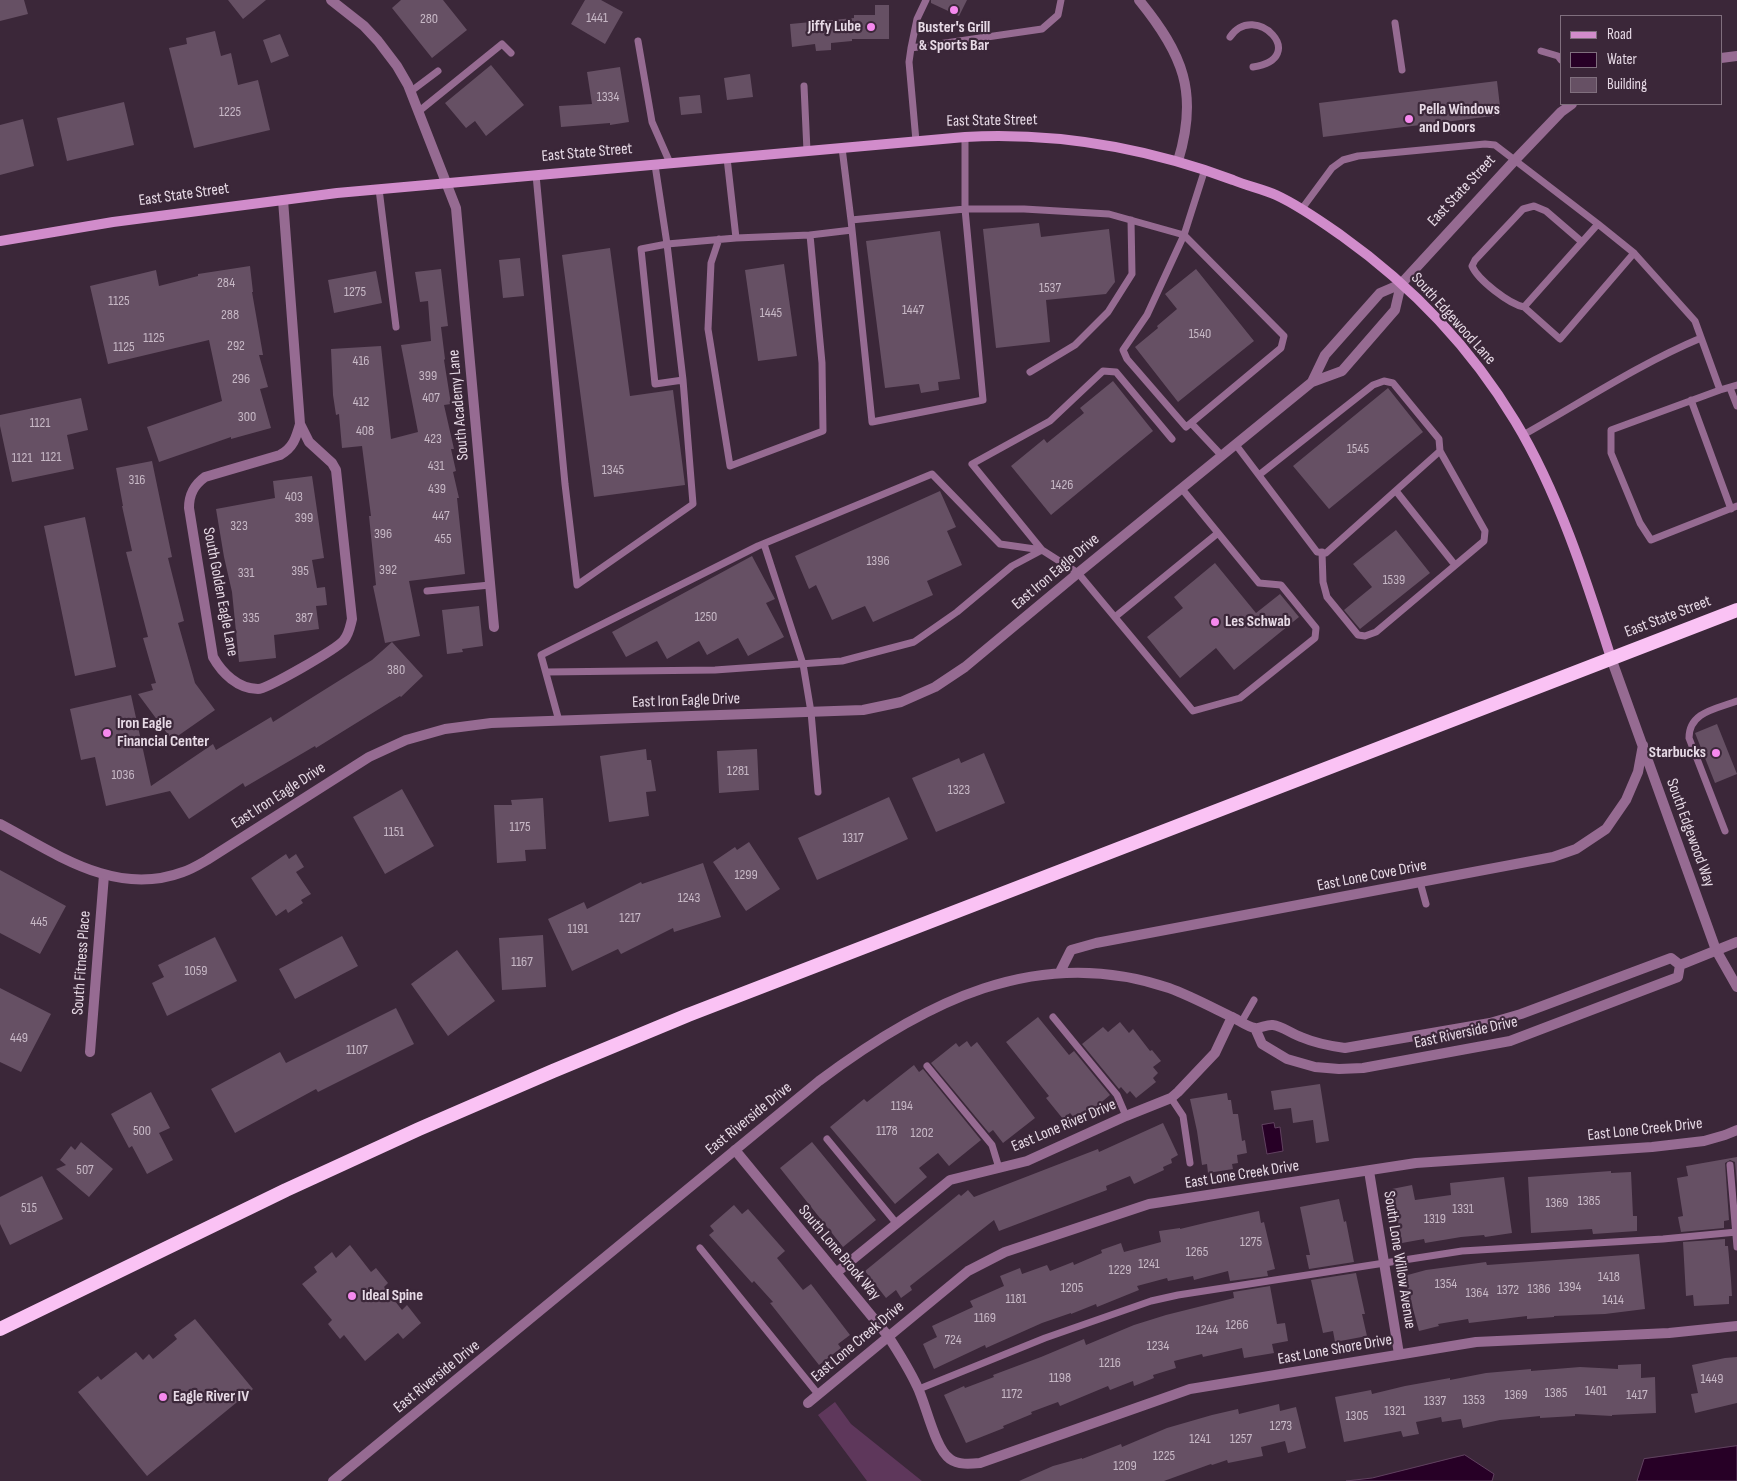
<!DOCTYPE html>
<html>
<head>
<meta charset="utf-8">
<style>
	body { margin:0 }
	#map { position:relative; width:1737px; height:1481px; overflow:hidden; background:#3b2739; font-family:"Sofia Sans Condensed",sans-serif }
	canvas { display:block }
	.legend { position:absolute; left:1560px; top:15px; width:162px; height:90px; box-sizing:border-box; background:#3b2739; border:1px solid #806f7e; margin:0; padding:6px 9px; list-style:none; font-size:15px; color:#e7dae6 }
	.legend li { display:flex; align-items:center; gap:10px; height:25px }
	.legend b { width:25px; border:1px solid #806f7e }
</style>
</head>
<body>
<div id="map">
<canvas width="1737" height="1481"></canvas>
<ul class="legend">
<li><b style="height:6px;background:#d18ccb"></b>Road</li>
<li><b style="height:14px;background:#270026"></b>Water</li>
<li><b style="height:14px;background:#665064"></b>Building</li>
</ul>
</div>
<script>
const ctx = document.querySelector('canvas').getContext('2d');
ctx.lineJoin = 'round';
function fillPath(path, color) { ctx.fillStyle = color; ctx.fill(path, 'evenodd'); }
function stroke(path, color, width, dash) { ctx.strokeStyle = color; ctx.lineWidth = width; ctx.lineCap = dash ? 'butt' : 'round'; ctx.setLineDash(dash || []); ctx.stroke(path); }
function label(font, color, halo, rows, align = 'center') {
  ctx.font = font + ' "Sofia Sans Condensed",sans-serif'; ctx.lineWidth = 4.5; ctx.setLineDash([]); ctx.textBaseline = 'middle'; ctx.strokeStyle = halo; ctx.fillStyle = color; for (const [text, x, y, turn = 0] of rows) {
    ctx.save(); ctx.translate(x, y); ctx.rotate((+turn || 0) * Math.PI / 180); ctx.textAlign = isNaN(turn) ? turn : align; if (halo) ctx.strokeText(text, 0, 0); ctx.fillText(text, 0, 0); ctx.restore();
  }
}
const green = new Path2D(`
	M835 1402 851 1424 922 1481H867L818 1415Z`);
const water = new Path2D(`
	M1274 1123 1275 1128 1280 1127 1283 1151 1267 1154 1262 1125Z
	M1737 1446V1481H1637L1644 1459Z
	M1465 1455 1494 1474 1492 1481H1346L1372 1478Z`);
const building = new Path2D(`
	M0 0H24L28 14 0 21Z
	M228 0H266L243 19Z
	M401 0H443L467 30 432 58 392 8Z
	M585 0H601L623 12 605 44 571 24Z
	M931 0H967L959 16 931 3Z
	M875 5H889V39H852V41L831 43V50L816 51 815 44 792 47 790 24 854 18V15H875Z
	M215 31 221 56 231 53 238 85 258 80 270 130 194 148 169 48 187 44 186 38Z
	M280 34 289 56 271 63 263 40Z
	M491 65 524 105 486 136 475 121 466 128 445 103Z
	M620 67 629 122 610 125V123L561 127 559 106 592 104 587 72Z
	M750 74 753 97 727 100 724 78Z
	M1497 81 1501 115 1323 137 1319 103Z
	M700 95 702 113 681 115 679 97Z
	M124 102 134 145 67 161 57 118Z
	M23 119 34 166 0 175V125Z
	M1039 223 1041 237 1109 229 1115 282 1106 294 1046 300 1050 342 996 348 983 229Z
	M940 231 960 379 938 382 939 390 921 393 919 384 885 388 866 241Z
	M610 248 630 396 673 390 685 485 594 497 562 255Z
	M520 258 524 296 503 298 499 260Z
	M784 264 797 356 758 361 745 270Z
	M250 266 253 292H252L263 355H259L268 387 260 389 271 428 231 439V437L159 462 147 427 222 401 209 340 108 364 90 286 156 270 159 286 198 276V274Z
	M441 269 448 326 441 327 445 359 444 360 451 404 444 405 454 449H451L456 471 453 472 459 498H457L465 574 409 581 420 636 385 643 373 586 376 585 369 516H371L362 446 342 448 339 414 336 415 333 395 331 349 381 346 391 439 418 432 401 345 431 341 428 301 420 302 415 272Z
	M1196 269 1254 341 1178 402 1135 347 1158 328 1157 326 1177 309 1165 294Z
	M376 271 382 303 334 313 328 280Z
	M1113 381 1153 431 1051 515 1011 466 1044 439 1047 443 1084 413 1080 408Z
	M1388 388 1423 432 1329 509 1293 466Z
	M81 398 88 430 67 435 74 469 12 482 0 426V415Z
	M152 461 172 557 168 558 184 621 178 623 195 683 215 710 172 740 138 694 153 690 151 684 156 683 143 638 148 637 126 552 132 551 122 506H123L116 468Z
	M312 476 324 558 312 560 317 588 325 587 327 605 316 606 319 629 274 635 276 658 239 662 232 592 224 557 216 509 275 498 273 481Z
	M940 491 956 527 947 531 962 565 927 581 933 595 873 622 865 606 832 620 816 585 809 589 795 556Z
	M85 517 116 667 75 676 44 526Z
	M1396 530 1430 573 1360 629 1344 610 1372 587 1353 564Z
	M752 556 775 599 766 603 784 637 748 656 738 638 707 655 699 641 667 659 657 641 626 657 612 632Z
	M1215 563 1256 613 1280 594 1299 617 1234 670 1216 648 1180 678 1147 637 1183 608 1174 597Z
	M479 606 483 646 462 649 463 652 447 654 442 610Z
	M392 642 423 676 401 697 400 696 316 748 315 746 245 787 243 783 189 819 170 791 106 806 95 757 81 760 70 709 131 695 151 786 213 744 216 750 271 717 273 722 372 660Z
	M1717 724 1737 774 1715 783 1695 733Z
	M646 749 647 760H651L656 791 646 792 649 816 609 822 600 756Z
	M757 749 759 790 719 793 717 751Z
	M984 753 1005 803 936 832 912 778 959 758 961 763Z
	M402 789 434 846 385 874 353 817Z
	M889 797 908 839 817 880 798 838Z
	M543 798 546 849 525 850 526 861 497 863 494 805H512L511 800Z
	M749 842 780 889 746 911 713 862 735 847 737 850Z
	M286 854 289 859 296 854 304 867 296 872 311 894 301 900 303 903 288 913 286 909 276 916 251 878Z
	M703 863 721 917 674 932 673 928 621 954 618 949 572 971 548 919 584 902 587 909 641 882 642 884Z
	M0 870 66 906 40 954 0 933Z
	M543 935 546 987 502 990 499 938Z
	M342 936 358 966 295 999 279 969Z
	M215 937 237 981 167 1016 152 983 164 977 158 965Z
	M457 950 495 1001 448 1036 411 984Z
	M0 988 51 1014 21 1072 0 1062Z
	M396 1008 414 1044 318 1092 316 1089 235 1133 211 1089 280 1052 286 1063Z
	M1038 1017 1069 1055 1074 1051 1110 1095 1078 1122 1070 1113 1063 1119 1046 1098 1049 1096 1006 1042Z
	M1120 1022 1129 1033 1133 1029 1150 1051 1152 1050 1161 1061 1153 1067 1158 1073 1153 1078 1156 1082 1136 1098 1130 1091 1127 1094 1121 1087 1119 1089 1082 1044 1103 1027 1108 1032Z
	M967 1041 971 1047 977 1042 1035 1118 1003 1143 993 1130 989 1133 931 1063 956 1043 959 1047Z
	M914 1065 919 1072 923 1069 981 1140 949 1166 938 1153 919 1168 927 1177 895 1204 830 1127 864 1099 867 1102Z
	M1320 1084 1329 1141 1316 1143 1313 1120 1293 1123 1291 1108 1274 1110 1271 1091Z
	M151 1092 170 1128 159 1133 173 1160 147 1174 132 1146 129 1148 111 1114Z
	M1227 1093 1228 1100H1231L1233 1114H1238L1242 1141 1245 1140 1247 1153 1237 1155 1238 1163 1232 1164 1233 1169 1208 1173 1207 1164 1202 1165 1197 1131 1190 1099Z
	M1163 1123 1178 1155 1171 1159 1172 1163 1163 1167 1164 1170 1134 1184 1130 1176 1106 1186 1107 1190 999 1231 994 1220 910 1286 912 1290 901 1298 896 1290 886 1298 865 1271 959 1194 961 1196 968 1190 974 1197 1098 1149 1099 1152Z
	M81 1142 113 1169 89 1197 56 1169 66 1165 60 1160 71 1146 75 1150Z
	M812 1142 876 1220 843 1247 780 1168Z
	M1737 1157V1185L1735 1162 1730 1160 1725 1163 1729 1220 1724 1221V1228L1681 1232 1678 1217 1683 1216 1677 1178 1688 1176 1686 1166Z
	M1611 1171V1173L1631 1172 1633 1216H1637V1231L1593 1234 1592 1229 1531 1233 1528 1177Z
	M42 1176 63 1219 10 1245 0 1224V1197Z
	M1504 1177 1512 1233 1485 1237 1484 1235 1461 1237 1425 1243 1424 1239 1402 1243 1392 1189 1412 1185 1415 1200 1451 1195 1450 1183Z
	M1339 1199 1344 1222 1346 1221 1354 1262 1309 1269 1306 1255H1310L1300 1207Z
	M734 1205 742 1214 748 1209 785 1251 777 1258 803 1290 811 1284 850 1335 838 1344 841 1348 819 1365 770 1303 773 1302 754 1281 752 1283 709 1235 714 1231 710 1226Z
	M1259 1211 1261 1223 1264 1222 1275 1269 1267 1271 1268 1276 1230 1281 1228 1271 1194 1280 1193 1276 1168 1281 1167 1278 1137 1286 1139 1290 1097 1307 1096 1304 1071 1314V1313L1042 1323 986 1348 985 1345 934 1369 923 1344 937 1337 932 1326 973 1307 970 1301 1004 1286 1000 1276 1020 1268 1022 1274 1047 1265 1050 1271 1073 1262 1074 1265 1102 1253 1101 1250 1121 1243 1124 1252 1161 1242 1159 1231 1180 1228V1229L1209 1222 1210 1225 1209 1222Z
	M1725 1239V1246H1728L1731 1280 1732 1296H1729V1304L1694 1306 1693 1295 1686 1296 1683 1242Z
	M350 1245 371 1272 376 1268 388 1283 384 1287 402 1310 407 1305 421 1323 403 1339 398 1333 365 1361 344 1335 340 1339 328 1324 332 1320 302 1284 317 1272 314 1267 332 1252 336 1258Z
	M1639 1254 1645 1309 1605 1314 1554 1316V1317L1527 1319V1316L1469 1323 1468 1319 1438 1324 1439 1326 1419 1331 1404 1276 1426 1270 1486 1262 1487 1265Z
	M1356 1273 1365 1314H1362L1367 1336 1335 1342 1333 1331 1323 1333 1311 1280Z
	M1270 1286 1277 1324 1285 1323 1288 1341 1272 1344 1274 1353 1244 1358 1242 1348 1203 1357 1202 1354 1174 1361 1176 1368 1153 1375 1154 1378 1134 1386 1133 1381 1110 1390 1108 1386 1060 1406 1058 1402 1031 1412 1032 1414 1003 1426 1004 1428 966 1443 944 1395 964 1386 965 1388 994 1377 993 1375 1041 1357 1084 1339 1086 1345 1134 1325 1166 1315 1234 1298 1233 1292Z
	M195 1319 253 1389 147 1476 78 1392 98 1376 101 1380 136 1352 143 1360 149 1354 153 1359 177 1339 174 1335Z
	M1737 1357V1403L1695 1413 1691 1394 1698 1393 1692 1365 1725 1358Z
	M1641 1364V1378L1655 1377 1656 1413 1612 1415V1416L1575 1414V1416L1540 1418V1416L1500 1420 1463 1428 1461 1419 1442 1422 1441 1417 1416 1422 1419 1434 1403 1437 1401 1431 1344 1442 1335 1397 1371 1390 1372 1394 1405 1386 1450 1378V1380L1486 1373 1531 1369V1371L1580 1367 1618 1369V1365Z
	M1279 1404 1280 1411 1296 1407 1306 1448 1288 1453 1285 1441 1261 1447 1263 1456 1228 1463 1227 1460 1212 1465 1211 1464 1164 1481H1019L1053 1466 1082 1458V1459L1121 1444 1122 1447 1167 1428 1212 1415 1238 1409 1239 1414Z`);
const service = new Path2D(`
	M1395 23 1402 70
	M1230 37C1255 0 1311 58 1253 67
	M638 41 652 122 670 163
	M911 48 917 19 926 0
	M1541 51 1558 56 1561 60
	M804 86 807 151
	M410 92 438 71
	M418 112 502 44 511 53
	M965 137V209H1024L1109 214 1184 235 1147 315 1123 350 1127 359 1186 427 1191 423
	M916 141 909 62 911 48 1042 29 1058 15 1061 0
	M842 148 851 220
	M1205 169 1184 235 1284 336 1281 348 1191 423 1222 456
	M536 175 565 484 577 585 693 504 683 380 667 244 655 165
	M379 189 396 327
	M965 209 983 400 872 422 851 220Z
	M1301 210 1332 168 1343 160 1358 156 1485 144 1495 145 1598 224 1634 253 1695 321 1720 390 1737 385
	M1598 224 1524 307 1560 339 1634 253
	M810 235 852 230
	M719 239 711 263 708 329 730 466 823 431 822 363 810 235 736 238 727 158
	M1524 307C1509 304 1478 280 1472 266L1475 260 1523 209 1534 206 1546 211 1582 242
	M1030 372 1075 345 1108 312 1132 274 1131 220
	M683 380 655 384 641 249 667 244 736 238
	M1730 388 1737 406
	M1720 390 1611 430V453L1640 523 1651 540 1737 506
	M1691 400 1731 509
	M1523 435C1582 402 1639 364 1701 338
	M1236 445 1317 552 1326 553 1440 451
	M1259 475 1373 385 1384 381 1393 383 1439 439 1440 451 1485 531 1484 541 1376 632 1365 636 1358 635 1327 597 1323 582 1322 552
	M1396 491 1455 565
	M764 544 803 664 811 712 818 792
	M427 591 490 585
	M1115 617 1218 533
	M546 672 715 670 842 661 914 642 957 612 1012 566 1042 550 972 464 1050 421 1103 371 1116 372 1172 439
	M559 721 541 655 758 546 932 474 1000 544 1042 550 1078 573 1193 711 1240 698 1315 638 1316 628 1281 585 1259 583 1182 489
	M1725 831 1689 738C1689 712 1716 709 1737 701
	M1420 882 1426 904
	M1053 1017 1117 1095 1126 1116
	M1242 1021 1254 1000
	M927 1066 992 1145 999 1168
	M1171 1098 1183 1116 1190 1163
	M827 1139 897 1224
	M1730 1165 1737 1247
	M700 1248 818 1394
	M919 1389 1045 1338 1151 1301 1178 1295 1462 1251 1663 1239 1737 1232`);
const minor = new Path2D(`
	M331 0 364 26 378 41 397 66 408 85 456 208 494 627
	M1721 58 1737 56
	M283 200 300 424
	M1401 284 1516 159 1561 112 1572 104
	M300 424 309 442 332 463 336 470 352 619C350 627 349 634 344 640 337 649 267 689 258 689 238 689 222 673 213 657L189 508C189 494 194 485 205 477L280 455C293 448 296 438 300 424Z
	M1716 950 1737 987
	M90 1052 104 875
	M735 1150 888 1336C899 1353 909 1369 917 1386 926 1404 935 1449 950 1459 958 1465 970 1464 980 1463L1190 1389 1476 1342 1669 1333 1737 1326
	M1369 1171 1399 1354
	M836 1273 950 1180 1027 1161 1126 1116 1171 1098 1178 1092 1215 1053 1232 1017
	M808 1403 968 1271 1005 1252 1149 1204 1416 1163 1652 1147 1704 1141 1725 1135 1737 1130`);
const tertiary = new Path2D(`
	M1139 0C1183 54 1199 93 1178 161
	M1401 284 1395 310 1342 371 1312 382 1325 355 1380 293Z
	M1611 658 1716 950
	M0 824C58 855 116 897 183 872 192 869 200 864 207 860L369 757 406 740 445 729 491 723 863 710 901 702 935 687 965 667 1078 573 1312 382
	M1680 965 1737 942
	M1060 972 1071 950 1096 943 1553 857 1576 849 1606 829 1626 800 1638 772 1643 745
	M1255 1028 1262 1044 1287 1059 1315 1067 1339 1069 1363 1068 1510 1041 1678 977 1680 965
	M333 1481 819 1081C923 1003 1037 943 1169 988 1191 996 1213 1008 1234 1018 1240 1021 1248 1027 1255 1028 1260 1029 1267 1024 1273 1025 1282 1026 1292 1034 1301 1037 1315 1043 1330 1046 1345 1048L1490 1023 1521 1014 1671 958 1680 965`);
const secondary = new Path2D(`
	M0 241 113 222 337 193 965 137C1057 132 1147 148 1233 180 1247 186 1263 189 1276 195 1300 206 1322 222 1342 236 1412 286 1471 348 1515 421 1558 492 1586 579 1611 658`);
const trunk = new Path2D(`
	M0 1329 286 1190 419 1129 553 1071 688 1015 1737 610`);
const markers = [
	[954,10,5,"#f689ee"],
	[871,27,5,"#f689ee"],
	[1409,119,5,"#f689ee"],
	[1215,622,5,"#f689ee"],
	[107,733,5,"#f689ee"],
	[1716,753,5,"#f689ee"],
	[352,1296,5,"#f689ee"],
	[163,1397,5,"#f689ee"]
];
const numberNames = [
	["1441",597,18],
	["280",429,19],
	["1334",608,97],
	["1225",230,112],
	["284",226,283],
	["1537",1050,288],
	["1275",355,292],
	["1125",119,301],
	["1447",913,310],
	["1445",771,313],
	["288",230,315],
	["1540",1200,334],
	["1125",154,338],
	["292",236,346],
	["1125",124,347],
	["416",361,361],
	["399",428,376],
	["296",241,379],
	["407",431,398],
	["412",361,402],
	["300",247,417],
	["1121",40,423],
	["408",365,431],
	["423",433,439],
	["1545",1358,449],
	["1121",51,457],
	["1121",22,458],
	["431",436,466],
	["1345",613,470],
	["316",137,480],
	["1426",1062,485],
	["439",437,489],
	["403",294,497],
	["447",441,516],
	["399",304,518],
	["323",239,526],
	["396",383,534],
	["455",443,539],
	["1396",878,561],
	["392",388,570],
	["395",300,571],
	["331",246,573],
	["1539",1394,580],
	["1250",706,617],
	["335",251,618],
	["387",304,618],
	["380",396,670],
	["1281",738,771],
	["1036",123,775],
	["1323",959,790],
	["1175",520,827],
	["1151",394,832],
	["1317",853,838],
	["1299",746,875],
	["1243",689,898],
	["1217",630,918],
	["445",39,922],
	["1191",578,929],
	["1167",522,962],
	["1059",196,971],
	["449",19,1038],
	["1107",357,1050],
	["1194",902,1106],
	["500",142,1131],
	["1178",887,1131],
	["1202",922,1133],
	["507",85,1170],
	["1385",1589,1201],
	["1369",1557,1203],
	["515",29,1208],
	["1331",1463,1209],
	["1319",1435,1219],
	["1275",1251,1242],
	["1265",1197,1252],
	["1241",1149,1264],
	["1229",1120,1270],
	["1418",1609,1277],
	["1354",1446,1284],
	["1394",1570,1287],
	["1205",1072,1288],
	["1386",1539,1289],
	["1372",1508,1290],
	["1364",1477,1293],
	["1181",1016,1299],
	["1414",1613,1300],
	["1169",985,1318],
	["1266",1237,1325],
	["1244",1207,1330],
	["724",953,1340],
	["1234",1158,1346],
	["1216",1110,1363],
	["1198",1060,1378],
	["1449",1712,1379],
	["1401",1596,1391],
	["1385",1556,1393],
	["1172",1012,1394],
	["1369",1516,1395],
	["1417",1637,1395],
	["1353",1474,1400],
	["1337",1435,1401],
	["1321",1395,1411],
	["1305",1357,1416],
	["1273",1281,1426],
	["1241",1200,1439],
	["1257",1241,1439],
	["1225",1164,1456],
	["1209",1125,1466]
];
const poiNames = [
	["Jiffy Lube",861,27,"right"],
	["Buster's Grill",954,28,"center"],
	["& Sports Bar",954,46,"center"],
	["Pella Windows",1419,110],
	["and Doors",1419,128],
	["Les Schwab",1225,622],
	["Iron Eagle",117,724],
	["Financial Center",117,742],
	["Starbucks",1706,753,"right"],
	["Ideal Spine",362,1296],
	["Eagle River IV",173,1397]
];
const streetNames = [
	["East State Street",992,121,-1],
	["East State Street",587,153,-5],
	["East State Street",1462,191,-47],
	["East State Street",184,195,-8],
	["South Edgewood Lane",1453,319,48],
	["South Academy Lane",459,405,-95],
	["East Iron Eagle Drive",1056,572,-40],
	["South Golden Eagle Lane",220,592,79],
	["East State Street",1668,617,-21],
	["East Iron Eagle Drive",686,701,-2],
	["East Iron Eagle Drive",279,796,-33],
	["South Edgewood Way",1690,833,70],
	["East Lone Cove Drive",1372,876,-11],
	["South Fitness Place",82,963,-86],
	["East Riverside Drive",1466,1033,-12],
	["East Riverside Drive",749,1119,-39],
	["East Lone River Drive",1064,1126,-23],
	["East Lone Creek Drive",1645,1130,-6],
	["East Lone Creek Drive",1242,1175,-9],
	["South Lone Brook Way",839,1253,50],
	["South Lone Willow Avenue",1399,1260,81],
	["East Lone Creek Drive",858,1342,-40],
	["East Lone Shore Drive",1335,1350,-10],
	["East Riverside Drive",437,1377,-39]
];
fillPath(green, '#5e375b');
fillPath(water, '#270026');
stroke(water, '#614160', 1);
fillPath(building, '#665064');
stroke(service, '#966b92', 7);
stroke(minor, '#966b92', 10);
stroke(tertiary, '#966b92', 10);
stroke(secondary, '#d18ccb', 10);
stroke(trunk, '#fac2f4', 14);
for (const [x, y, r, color] of markers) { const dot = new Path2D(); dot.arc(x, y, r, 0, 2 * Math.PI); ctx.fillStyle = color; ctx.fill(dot); stroke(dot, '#3b2739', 2); }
label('14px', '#c7b8c6', null, numberNames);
label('bold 16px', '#e7dae6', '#3b2739', poiNames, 'left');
label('16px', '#e7dae6', '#3b2739', streetNames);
</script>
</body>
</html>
